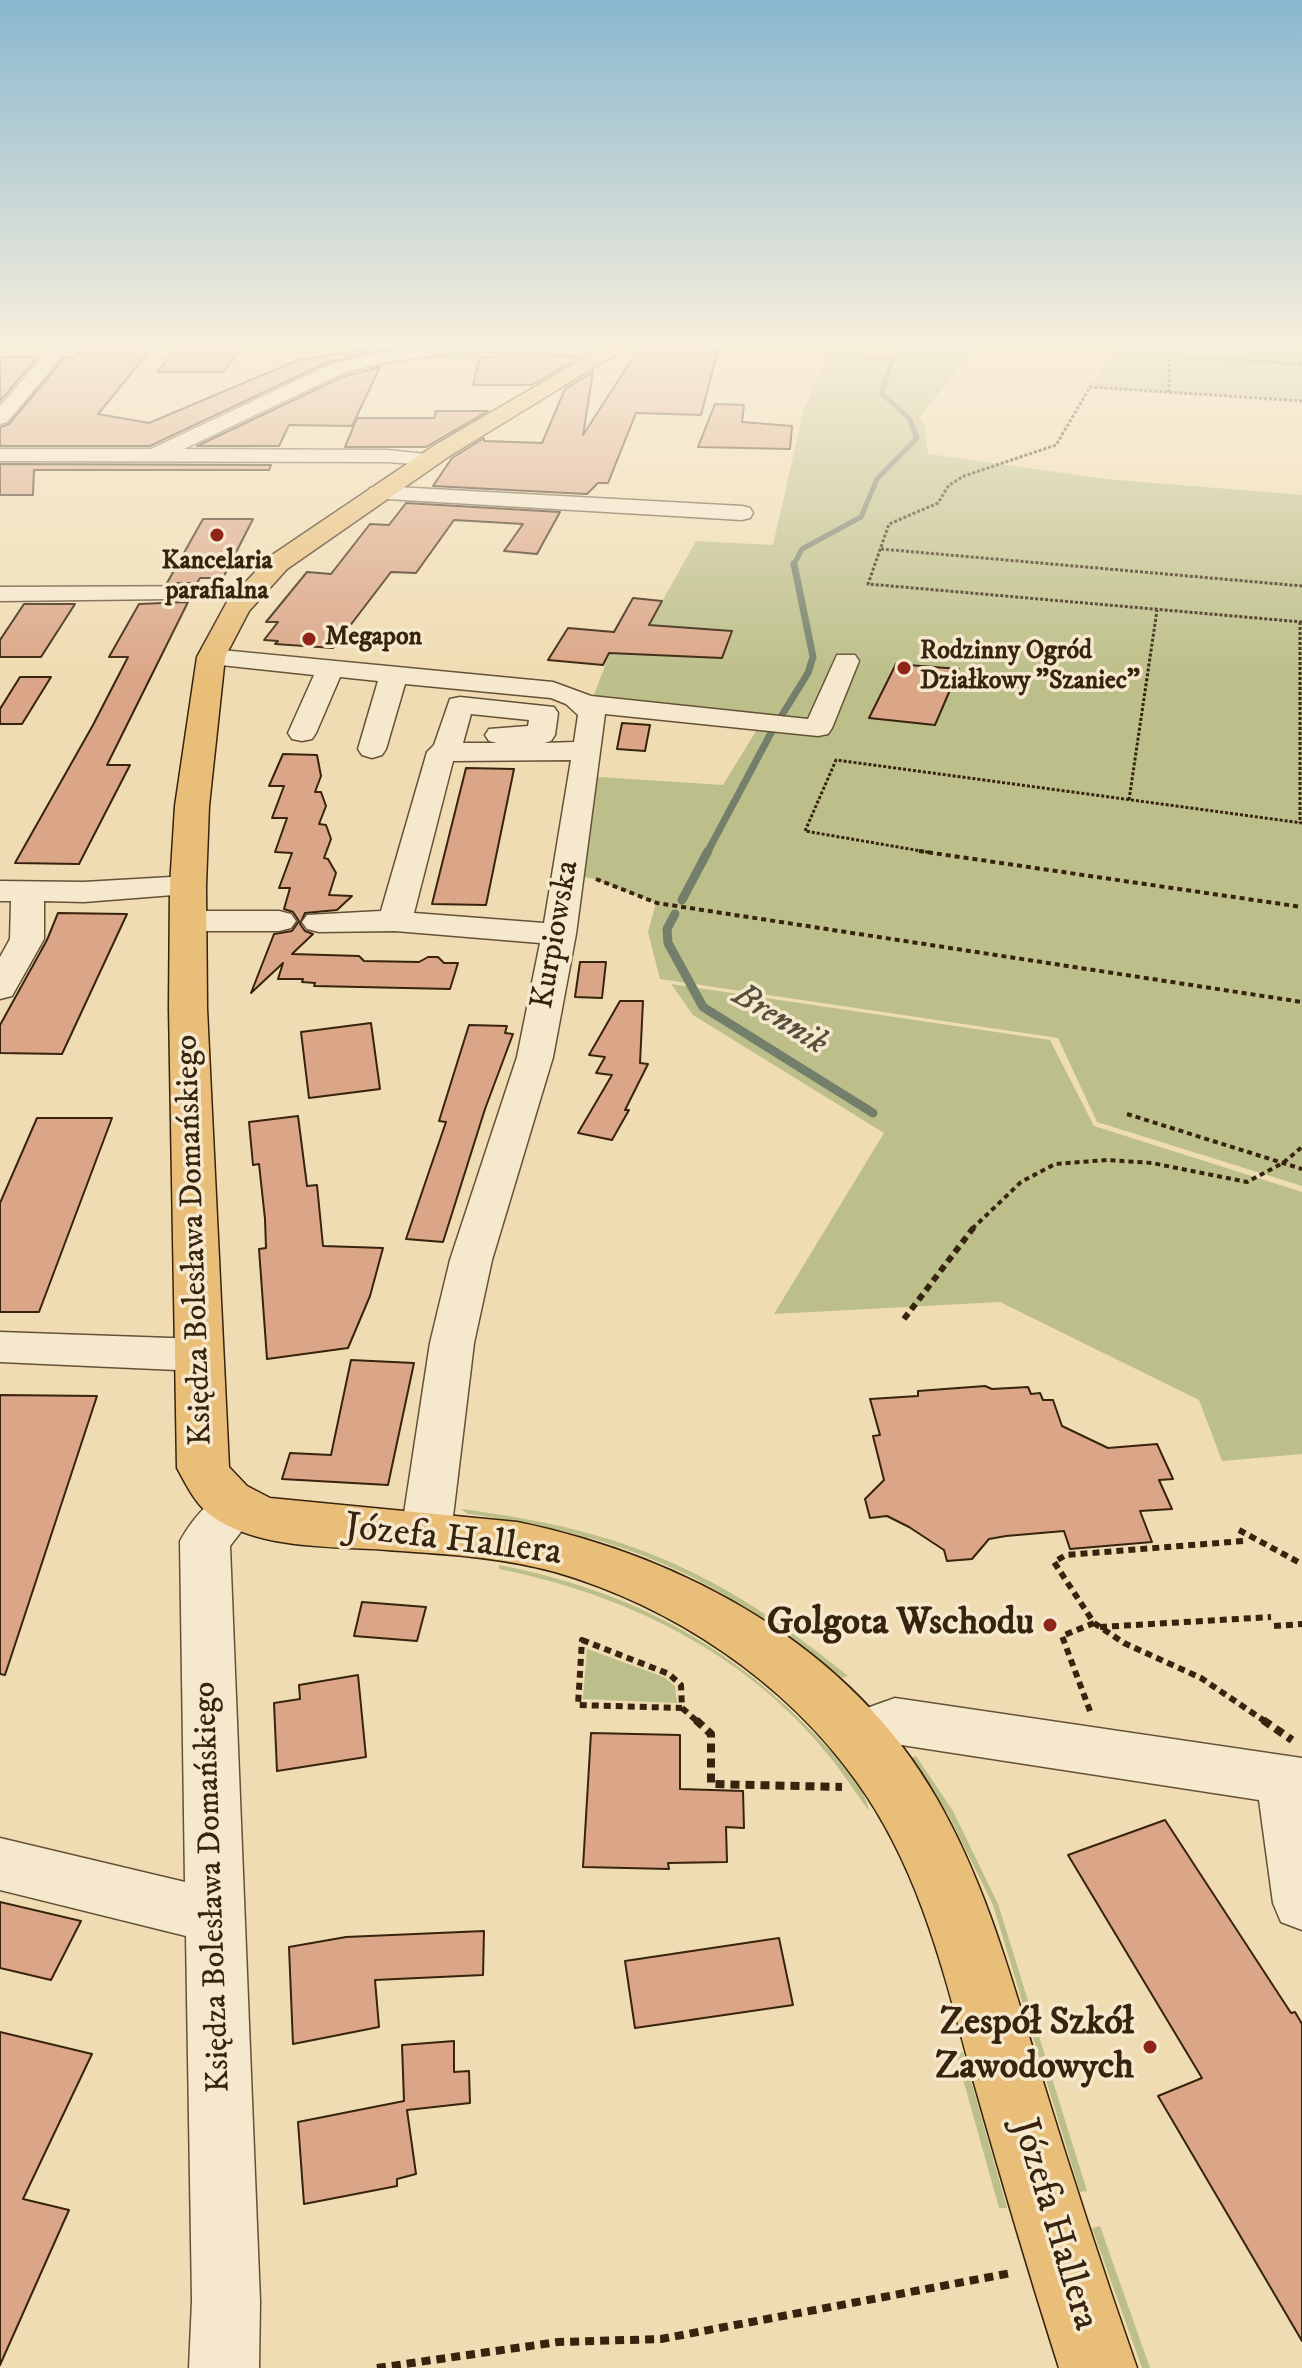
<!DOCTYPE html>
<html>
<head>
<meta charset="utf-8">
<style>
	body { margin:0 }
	canvas { display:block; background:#f0dcb2 }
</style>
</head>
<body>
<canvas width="1302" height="2368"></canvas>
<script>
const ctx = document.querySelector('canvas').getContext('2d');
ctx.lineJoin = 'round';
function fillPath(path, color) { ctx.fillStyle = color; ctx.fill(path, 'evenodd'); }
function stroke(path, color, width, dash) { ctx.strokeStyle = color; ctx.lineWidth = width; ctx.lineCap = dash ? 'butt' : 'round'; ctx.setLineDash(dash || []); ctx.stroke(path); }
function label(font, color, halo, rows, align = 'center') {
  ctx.font = font + ' "IM FELL DW Pica",serif'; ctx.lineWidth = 7; ctx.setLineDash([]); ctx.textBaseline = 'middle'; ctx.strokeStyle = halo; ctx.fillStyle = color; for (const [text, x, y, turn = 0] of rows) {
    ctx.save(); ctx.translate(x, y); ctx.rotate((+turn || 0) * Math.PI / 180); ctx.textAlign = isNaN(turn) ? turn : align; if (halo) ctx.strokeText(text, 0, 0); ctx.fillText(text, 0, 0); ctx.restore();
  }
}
const green = new Path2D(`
	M902 346H976L919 418 924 424 928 454 1106 479 1302 495V1186L1097 1122 1058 1038 660 979 648 932 656 903 594 879 568 874 584 776 723 785 761 723 586 704 594 695 616 637 650 623 696 541 773 545 804 409 829 353 891 356Z
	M1119 346H1302V401L1090 387Z
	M671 984 1050 1040 1094 1126 1302 1192V1454L1222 1461 1199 1400 1000 1302 774 1314 884 1133 693 1015Z
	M461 1509C626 1530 719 1571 848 1676L843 1678C719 1578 628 1535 468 1514Z
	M499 1565C629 1590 731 1644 821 1741 838 1759 865 1786 869 1811 856 1793 843 1773 829 1756 747 1653 625 1594 499 1569Z
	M587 1649 664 1677 675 1686 677 1703 583 1699Z
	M916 1756 953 1811 998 1904 1087 2191 1080 2192 993 1905 948 1814 910 1758Z
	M963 2052 1007 2208H999L956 2054Z
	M1100 2226 1150 2368H1142L1092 2228Z`);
const streamFar2 = new Path2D(`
	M793 566 802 549 861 517 877 479 917 438 909 418 881 393 892 361 908 346`);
const streamFar1 = new Path2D(`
	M782 715 808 673 813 657 794 564
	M707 853 772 731`);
const stream = new Path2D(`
	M682 900 708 851
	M675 914 667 929 668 943 703 1007 873 1113`);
const building = new Path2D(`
	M178 346H242L224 372H157Z
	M390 346 389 349 326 363 150 446H0V427L9 424 65 357H75L83 348H152L98 414 149 423 298 360Z
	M651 346 718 350 701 415 636 413 608 483H598L587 494 433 486 452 458 484 438V441L542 443 565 389 593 372 583 435 639 348Z
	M538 355 580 357 532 385H473L480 357Z
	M0 357H38L0 401Z
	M380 367 352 426 289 425 279 446H197L342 377Z
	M715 404 744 405 742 422 792 426 790 449 698 447Z
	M436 411H488L426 447H345L357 418H434Z
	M0 464 271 465 269 470H34L33 495H0Z
	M406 503 560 512 537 554 504 551 523 524 454 520 416 573 391 572 333 648 275 644 278 641 264 640 278 622H266L307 572 331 574 370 524 389 525Z
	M203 519H253L223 578H200L197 583H167Z
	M633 598 662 601 649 625 732 631 722 658 609 653 603 665 548 660 568 628 614 632Z
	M188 602 107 765H130L79 864 15 863 93 725 128 657H109L139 604Z
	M24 604H75L41 657H0V640Z
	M896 664 959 669 935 725 869 718Z
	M20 677H51L22 724H0V709Z
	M622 723 650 725 645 751 617 749Z
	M283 754 317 755 321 776 315 792H321L326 806 319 824 326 825 331 839 324 858 328 859 336 873 329 895 352 896 337 910 305 913 300 924 305 931 313 934 292 954 359 956 364 961 419 962 428 957H438L444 963H458L450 989 314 986 315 983 302 982 303 979H278L283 963 251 993 274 934 292 931 299 921 293 912 284 909 290 888H279L292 853 275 852 287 818H272L284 786H269Z
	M466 768 514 769 486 905 432 904Z
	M58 913 127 914 62 1054 0 1053V1025L47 940Z
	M580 962H606L602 998 575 997Z
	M620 1001H643L640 1063 648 1064 625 1110H629L612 1140 578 1133 612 1075 596 1073 605 1057 589 1055Z
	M371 1023 380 1089 309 1098 301 1032Z
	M469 1025 507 1026 505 1033 513 1034 485 1109 443 1242 406 1239 446 1122 439 1121Z
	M298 1116 307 1186 317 1185 323 1246 383 1248 370 1296 348 1348 267 1359 259 1249 266 1248 265 1219 259 1164 253 1165 249 1122Z
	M37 1118H112L39 1312H0V1203Z
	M351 1360 414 1363 388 1485 282 1479 290 1453 331 1455Z
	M985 1386 992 1389 1028 1387 1031 1394 1040 1393 1043 1400H1053L1062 1426 1108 1448 1157 1444 1173 1479 1159 1480 1172 1509 1140 1511 1152 1542 1070 1549 1064 1531 1006 1536 989 1539 972 1559 947 1561 944 1550 909 1527 887 1516 870 1518 865 1499 884 1480 873 1436 880 1435 870 1399 918 1396V1391Z
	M0 1395 97 1396 5 1675 0 1674Z
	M362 1602 426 1607 417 1641 354 1636Z
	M358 1675 366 1757 277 1771 274 1703 300 1699 299 1685Z
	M591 1733 680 1735V1789L743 1791 744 1828 726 1827 727 1862 668 1863 669 1869 583 1867Z
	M1165 1820 1291 2013 1295 2012 1302 2024V2341L1158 2096 1202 2078 1068 1855Z
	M0 1902 81 1921 51 1980 0 1968Z
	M484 1931 483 1975 375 1980 379 2027 293 2044 289 1947 346 1937Z
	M779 1938 793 2005 635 2028 625 1961Z
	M0 2032 92 2054 23 2199 69 2210 0 2365Z
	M454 2041V2072L469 2071 470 2103 407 2110 416 2174 397 2179V2186L304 2204 298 2122 404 2101 402 2045Z`);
const pathFar3 = new Path2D(`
	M1169 356 1175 346
	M1169 392V356L1302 364
	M1302 401 1090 387 1056 445 964 476 949 485 938 503 889 524 868 584 1302 622
	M881 549 1302 586
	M1300 622V823
	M1129 800 1157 610
	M933 853 805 831 836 760 1302 823`);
const pathFar2 = new Path2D(`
	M919 851 1302 907
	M596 879 657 903 1302 1002
	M1127 1114 1302 1169
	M972 1229 1021 1182 1055 1164 1107 1160 1152 1163 1247 1182 1283 1163 1302 1147`);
const pathFar1 = new Path2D(`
	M904 1319 974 1227
	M1239 1530 1302 1564
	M1243 1541 1066 1555 1054 1562 1094 1623 1124 1643 1201 1678 1266 1722
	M1274 1626 1302 1624
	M1100 1627 1271 1617
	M582 1640 669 1674 681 1685 682 1708 578 1705Z
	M682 1708 698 1722
	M1090 1711 1062 1636 1094 1623`);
const path = new Path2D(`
	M696 1720 711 1734V1784L842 1787
	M1263 1720 1292 1740
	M377 2368 558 2342 661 2339 1011 2273`);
const minor = new Path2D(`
	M52 346H71L7 422 0 424V406Z
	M428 346H616L620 350C611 360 564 352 548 352 479 351 407 353 341 374L184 449 387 450 436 455 440 459 429 465 387 462 0 461V449H151L327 366 361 356Z
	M378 486 742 506 750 508 753 513 750 518 742 520 370 498 367 493 370 488Z
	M249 586 258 588 261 593 258 598 0 601V587Z
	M211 649 553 682 591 696 808 719 837 655H855L859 661 832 728 828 734 818 736 605 714 576 934 553 1057 492 1260 474 1343 451 1533 443 1546 426 1552 409 1546 401 1533 430 1343 450 1260 517 1057 540 943 395 931 319 932 307 929 302 922 307 915 381 911 427 752 434 745 450 699 460 697 554 707 558 713 555 735 551 741 544 743 574 742 578 715 566 704 551 698 405 684 386 749 382 755 372 758 362 755 358 749 378 681 340 677 316 733 312 739 302 741 292 739 288 733 314 675 202 663 198 657 202 651ZM471 714 529 720 528 726 489 729 485 735 489 741 497 743H463ZM571 760 544 923 414 913 453 761Z
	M188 876 199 879 204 886 199 893 84 902 44 901V939L12 996 0 999V957L10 939 11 901H0V881L84 882Z
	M188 911H279L291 914 296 921 291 928 279 931H188L176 928 171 921 176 914Z
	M0 1332 199 1339 215 1344 221 1355 215 1366 199 1371 0 1362Z
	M236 1489 253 1494 260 1507 230 1546 260 2301 259 2368H189L192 2301 186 1936 0 1890V1838L185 1882 180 1541C193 1518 211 1496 236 1489Z
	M895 1698 1302 1758V1930L1281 1922 1273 1903 1259 1800 895 1744 855 1758 836 1751 828 1735 836 1719Z`);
const major = new Path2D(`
	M605 346H629L451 455 287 569 249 611 225 657 209 806 206 886 207 1008 229 1467 247 1486 270 1498 517 1522C684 1556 851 1647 937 1799 987 1886 1012 1981 1041 2075 1071 2173 1103 2271 1137 2368H1059C1029 2274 1001 2179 974 2083 945 1978 922 1873 857 1782 786 1682 673 1606 555 1572 501 1557 443 1554 387 1550 331 1546 256 1550 209 1514 194 1502 186 1484 177 1468L169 1008 170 886 175 806 197 657 227 602 269 557 435 445Z`);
const markers = [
	[217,535,8,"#8f2418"],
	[309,639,8,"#8f2418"],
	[904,668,8,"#8f2418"],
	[1050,1625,8,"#8f2418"],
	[1150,2047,8,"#8f2418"]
];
const farPoinames = [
	["Kancelaria",217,563,"center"],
	["parafialna",217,593,"center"],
	["Megapon",325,639],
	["Rodzinny Ogród",920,653],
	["Działkowy \"Szaniec\"",920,683]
];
const streetNames = [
	["Kurpiowska",557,935,-80],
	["Księdza Bolesława Domańskiego",196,1240,-92],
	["Księdza Bolesława Domańskiego",214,1887,-92]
];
const waterNames = [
	["Brennik",779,1021,32]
];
const nearStreetnames = [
	["Józefa Hallera",453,1542,7],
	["Józefa Hallera",1053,2225,73]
];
const nearPoinames = [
	["Golgota Wschodu",1034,1625],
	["Zespół Szkół",1134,2025],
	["Zawodowych",1134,2069]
];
fillPath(green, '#bcbf8a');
stroke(streamFar2, '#737f6b', 5);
stroke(streamFar1, '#737f6b', 7);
stroke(stream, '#737f6b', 9);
fillPath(building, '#dba687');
stroke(building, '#37230e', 2);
stroke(minor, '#655137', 3);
stroke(major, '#37230e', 3);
stroke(pathFar3, '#37230e', 3, [3, 2]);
stroke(pathFar2, '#37230e', 4, [5, 4]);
stroke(pathFar1, '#37230e', 6, [7, 5]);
stroke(path, '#37230e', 8, [9, 6]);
fillPath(minor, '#f5e8cd');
fillPath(major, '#e8be79');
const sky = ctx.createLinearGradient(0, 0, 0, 677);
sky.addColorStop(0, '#89b7cf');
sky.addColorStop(0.51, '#f8efdc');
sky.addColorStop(1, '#f8efdc00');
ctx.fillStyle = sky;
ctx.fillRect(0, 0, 1302, 677);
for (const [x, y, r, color] of markers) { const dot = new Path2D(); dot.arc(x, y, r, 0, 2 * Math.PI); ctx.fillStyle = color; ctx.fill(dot); stroke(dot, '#f5e8cd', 3); }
label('bold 26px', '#37230e', '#f5e8cd', farPoinames, 'left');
label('32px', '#37230e', '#f5e8cd', streetNames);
label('italic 34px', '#55513c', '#f5e8cd', waterNames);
label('38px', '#37230e', '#f5e8cd', nearStreetnames);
label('bold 38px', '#37230e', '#f5e8cd', nearPoinames, 'right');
</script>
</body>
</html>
